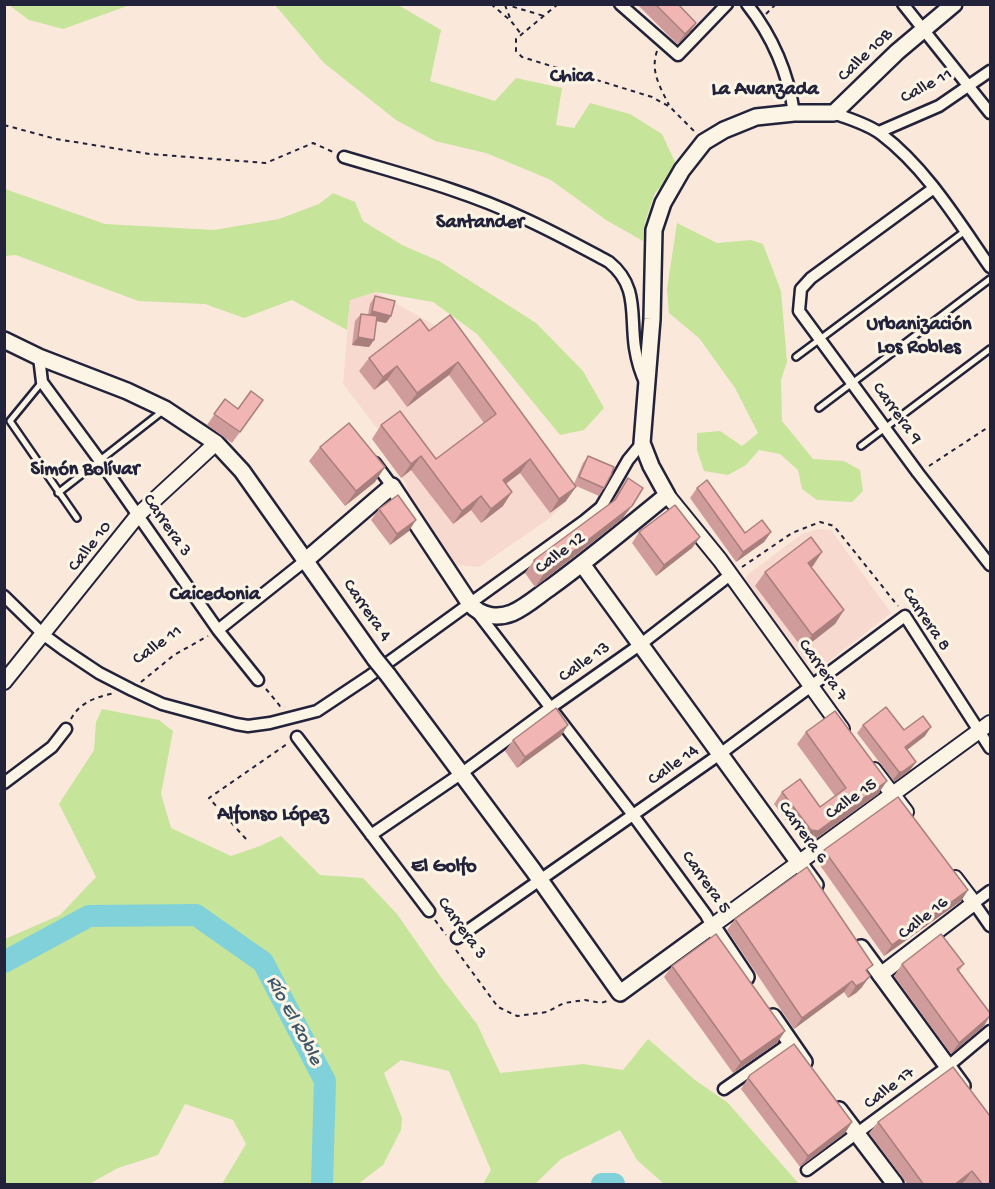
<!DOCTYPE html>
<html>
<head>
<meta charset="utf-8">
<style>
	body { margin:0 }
	#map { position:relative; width:995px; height:1189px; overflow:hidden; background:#fae8db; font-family:"Gochi Hand",sans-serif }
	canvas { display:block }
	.frame { position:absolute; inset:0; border:6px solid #22223b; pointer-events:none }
</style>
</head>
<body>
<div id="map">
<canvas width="995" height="1189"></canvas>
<div class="frame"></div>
</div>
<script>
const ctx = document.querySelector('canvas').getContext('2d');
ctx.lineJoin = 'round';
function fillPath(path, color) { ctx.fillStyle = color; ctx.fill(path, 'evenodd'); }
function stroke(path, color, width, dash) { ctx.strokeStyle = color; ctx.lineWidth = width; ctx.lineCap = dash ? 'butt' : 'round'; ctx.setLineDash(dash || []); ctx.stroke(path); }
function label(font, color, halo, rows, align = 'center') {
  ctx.font = font + ' "Gochi Hand",sans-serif'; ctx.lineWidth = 6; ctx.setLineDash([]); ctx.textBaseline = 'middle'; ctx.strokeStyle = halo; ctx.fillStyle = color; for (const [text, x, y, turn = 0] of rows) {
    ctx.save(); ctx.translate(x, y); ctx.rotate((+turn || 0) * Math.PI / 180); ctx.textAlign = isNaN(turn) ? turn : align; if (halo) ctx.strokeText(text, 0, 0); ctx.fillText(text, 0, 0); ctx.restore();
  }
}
const built = new Path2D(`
	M637 5H715L677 45Z
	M376 292 441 329 566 501 551 517 479 567 456 565 407 490 406 483 372 439 380 432 343 384 350 300Z
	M818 529 831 530 891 613 814 673 746 581 747 575 802 534Z`);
const green = new Path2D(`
	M9 5V4L130 5 63 29 29 20Z
	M275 5H398L441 30 430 81 495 101 516 78 562 88 556 125 574 128 590 103 630 114 662 134 676 164 669 178 655 193 645 222 643 241 606 220 551 180 486 153 435 141 396 120 324 63Z
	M5 189 105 224 214 230 279 219 319 204 333 193 355 202 363 221 402 245 439 261 536 323 583 371 604 408 584 430 560 435 477 334 433 302 376 292 350 300 347 330 292 300 244 318 205 304 138 301 16 255 5 256Z
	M677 223 717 243 751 240 763 244 781 291 787 362 781 380 782 421 813 459 844 461 860 470 863 491 852 502 817 500 802 489 798 470 780 454 759 450 746 465 728 475 704 471 697 450V433L720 431 742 446 758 433 735 388 699 338 669 313 667 289Z
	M102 709 159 720 173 731 161 794 171 828 231 856 260 846 281 836 320 875 363 878 397 914 440 976 477 1024 500 1073 583 1064 623 1070 648 1039 695 1080 728 1103 799 1184H664L637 1160 620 1130 561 1159 535 1184H483L491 1170 449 1071 401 1060 384 1073 402 1118 401 1130 383 1165 358 1184H222L246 1144 233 1120 185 1104 158 1155 118 1168 89 1184H5V939L60 915 96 877 59 804 94 750 96 722Z`);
const river = new Path2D(`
	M4 962 89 916 196 915 263 962 325 1081 322 1184
	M602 1184H614`);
const path = new Path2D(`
	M491 4 511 21 521 34
	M504 4 544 16
	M558 4 516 39V51L522 57 652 97 670 107 696 133
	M505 5 510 18
	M766 14 776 4
	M657 51C650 71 660 87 669 105
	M4 125 56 139 150 154 266 163 313 143 333 152
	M929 466 990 426
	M742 567 792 533 820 522 834 526 898 606
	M141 682 174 655 208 636
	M266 689 280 706 285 707
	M71 719C80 702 96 697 115 693
	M246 839 209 798 287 744
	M435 920 446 935
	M456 950 498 1007 517 1016 547 1012 564 1003 585 1000 601 1003 610 1000`);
const service = new Path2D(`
	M796 357 965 231
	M42 382 10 421 77 518
	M819 408 990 279
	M861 446 990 349
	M58 493 164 410`);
const minor = new Path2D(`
	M620 4 678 55 727 4
	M747 4C773 37 788 72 794 113
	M903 4 990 113
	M834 113C849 119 868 124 881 134 926 168 958 221 990 267
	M879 132 939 106 990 71
	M344 157C404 175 466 191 523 218 552 231 581 247 609 262 639 286 630 315 635 348 637 361 640 372 646 384
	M934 188 811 278 801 289 799 311 918 473 990 565
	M39 357 42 382 100 461 218 630 258 680
	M375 463 392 486
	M4 596 44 635 63 649 99 673 132 690 162 704 236 724 248 726 270 723 317 711 368 677 584 521 601 507 628 460 642 443
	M477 612 633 815 706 915 712 926
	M218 630 306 560
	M297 737 429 911
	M4 783 52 747 66 729
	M371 835 462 773 550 708 641 644 730 575
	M990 891 974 903 990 926
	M457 938 720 754 905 616 990 748
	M724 1089 790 1043
	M807 1170 947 1067 990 1031`);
const tertiary = new Path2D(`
	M667 495 720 560 842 729
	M4 682 138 515 216 443
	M874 770 906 812
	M712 926 990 723
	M880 975 974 903 955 878`);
const secondary = new Path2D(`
	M4 340 39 357 127 391 165 409 216 443 242 471 375 659
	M306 560 392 486 470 604C481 616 497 619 512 613 526 607 539 595 551 587 591 558 629 526 667 495L651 466 642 443 652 319 654 230 663 203 682 170 704 142 724 130 756 117 794 113H834L897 52 954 4
	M582 564 815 885
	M388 675 533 870 620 993 712 926 746 977
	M861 948 962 1086
	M773 1017 804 1062
	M839 1110 895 1184`);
const secondaryBridge = new Path2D(`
	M375 659 388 675`);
const wall = new Path2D(`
	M637 4H678L696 23 689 33 677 44Z
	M375 296 391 316 386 323 376 321 374 340 369 347 352 345 355 321 361 314 368 315 370 304Z
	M429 331 574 484 583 463 588 456 604 488 599 496 574 485 566 501 550 513 520 473 506 484 503 506 481 523 471 510 453 524 411 470 401 478 372 439 381 425 436 459 484 423 449 375 407 407 387 380 374 390 359 371 369 358Z
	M225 399 238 409 263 400 232 443 207 425Z
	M320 447 375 482 345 506 309 461Z
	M628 478 622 519 535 587 525 573 534 560 612 502Z
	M697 488 745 533 771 532 764 542 736 562 690 498Z
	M379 509 409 531 390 545 371 520Z
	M639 532 700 537 692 548 656 576 632 543Z
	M822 552 811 567 844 610 835 624 803 649 755 586 765 572Z
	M863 725 904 730 925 736 907 750 916 762 910 770 895 781 893 780 857 733Z
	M806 732 878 794 810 843 802 842 774 804 782 792 820 807 835 796 797 744Z
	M561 736 517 768 505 751 513 740Z
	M824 850 968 890 961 901 884 956 817 861Z
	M735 919 867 972 862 987 856 993 848 998 844 992 794 1029 727 930Z
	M902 964H964L959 971 984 1026 951 1054 894 976Z
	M672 966 785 1031 777 1043 733 1073 664 977Z
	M953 1067 990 1185H966L964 1182 961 1185H908L869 1133 878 1122Z
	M750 1075 852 1122 845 1133 800 1167 741 1089Z`);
const shadedWall = new Path2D(`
	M696 23 689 33 677 44 685 34Z
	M372 311 391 316 386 323 367 319Z
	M358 337 374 340 369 347 352 345Z
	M458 362 449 375 407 407 417 393Z
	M397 366 387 380 374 390 383 377Z
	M421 456 411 470 401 478 411 464Z
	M530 459 520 473 493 493 503 480Z
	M385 467 375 482 345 506 356 491Z
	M576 487 566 501 550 513 559 499Z
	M512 492 503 506 481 523 491 509Z
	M481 496 471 510 453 524 462 511Z
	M632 506 622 519 535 587 544 574Z
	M416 520 409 531 390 545 397 534Z
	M771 532 764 542 736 562 743 552Z
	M700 537 692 548 656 576 664 565Z
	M822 552 813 566 799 577 808 563Z
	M844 610 835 624 803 649 812 635Z
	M568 725 561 736 517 768 525 757Z
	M931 727 925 736 899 756 905 747Z
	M916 762 910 770 895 781 893 780 899 772Z
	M887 781 878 794 810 843 802 842 811 830Z
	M968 890 961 901 884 956 892 945Z
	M870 976 862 987 856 993 848 998 856 986Z
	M852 981 844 992 794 1029 802 1018Z
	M990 1016 984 1026 951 1054 959 1043Z
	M785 1031 777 1043 733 1073 741 1062Z
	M852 1122 845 1133 800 1167 808 1156Z
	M972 1171 964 1182 961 1185H954Z`);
const building = new Path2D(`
	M655 4H678L696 23 685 34Z
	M375 296 395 301 391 316 372 311Z
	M361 314 377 316 374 340 358 337Z
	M450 315 576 487 559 499 530 459 503 480 512 492 491 509 481 496 462 511 421 456 411 464 381 425 400 411 436 459 496 414 458 362 417 393 397 366 383 377 369 358 420 319 429 331Z
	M251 391 263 400 240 432 214 414 225 399 238 409Z
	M349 423 385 467 356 491 320 447Z
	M588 456 614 467 611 475 604 488 579 477Z
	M628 478 643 488 632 506 544 574 534 560 615 500Z
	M707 480 745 533 762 520 771 532 743 552 697 488Z
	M398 495 416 520 397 534 379 509Z
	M675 505 700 537 664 565 639 532Z
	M811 537 822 552 808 563 844 610 812 635 765 572Z
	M886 707 904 730 923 716 931 727 905 747 916 762 902 772H899L863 725Z
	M556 708 568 725 525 757 513 740Z
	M835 711 887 781 818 831 811 830 782 792 800 779 820 807 846 788 806 732Z
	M898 797 968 890 892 945 824 850Z
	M807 867 873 965 866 970 870 976 864 982 856 986 852 981 802 1018 735 919Z
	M716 934 785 1031 741 1062 672 966Z
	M941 934 964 964 957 969 990 1013V1016L959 1043 902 964Z
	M794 1044 852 1122 808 1156 748 1078 750 1075Z
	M953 1067 990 1116V1182L988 1185H983L972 1171 954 1185H924L878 1122Z`);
const streetNames = [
	["Calle 10B",866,56,-44],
	["Calle 11",927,87,-28],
	["Carrera 9",896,414,54],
	["Carrera 3",166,526,55],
	["Calle 10",91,547,-52],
	["Calle 12",561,554,-37],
	["Carrera 4",366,611,55],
	["Carrera 8",925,620,56],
	["Calle 11",158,646,-35],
	["Calle 13",585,663,-35],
	["Carrera 7",822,671,54],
	["Calle 14",674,766,-35],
	["Calle 15",852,800,-35],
	["Carrera 6",802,833,54],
	["Carrera 5",705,883,55],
	["Calle 16",924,919,-38],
	["Carrera 3",461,929,54],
	["Calle 17",890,1089,-37]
];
const neighbourhoodNames = [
	["Chica",572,78],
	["La Avanzada",765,91],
	["Santander",480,224],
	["Urbanización",919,326],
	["Los Robles",919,349],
	["Simón Bolívar",85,471],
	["Caicedonia",215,596],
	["Alfonso López",273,816],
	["El Golfo",444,868]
];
const waterNames = [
	["Río El Roble",293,1021,62]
];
fillPath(built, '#f7d9cf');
fillPath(green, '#c7e49b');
stroke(river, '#80d1d9', 22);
stroke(service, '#22223b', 10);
stroke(minor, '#22223b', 15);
stroke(tertiary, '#22223b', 18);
stroke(secondary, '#22223b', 20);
stroke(path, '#22223b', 2, [4.5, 4.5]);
stroke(service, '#fcf5e5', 5);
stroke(minor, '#fcf5e5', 10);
stroke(tertiary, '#fcf5e5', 14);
stroke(secondary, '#fcf5e5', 15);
stroke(secondaryBridge, '#22223b', 20, []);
stroke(secondaryBridge, '#fcf5e5', 15);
fillPath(wall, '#cf9c9b');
fillPath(shadedWall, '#a97f7e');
fillPath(building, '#f1b5b4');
stroke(building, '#a97f7e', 1.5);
label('18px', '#22223b', '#fcf5e5', streetNames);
label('bold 20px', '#22223b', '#fcf5e5', neighbourhoodNames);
label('italic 20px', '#3e576a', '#fcf5e5', waterNames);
</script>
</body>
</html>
